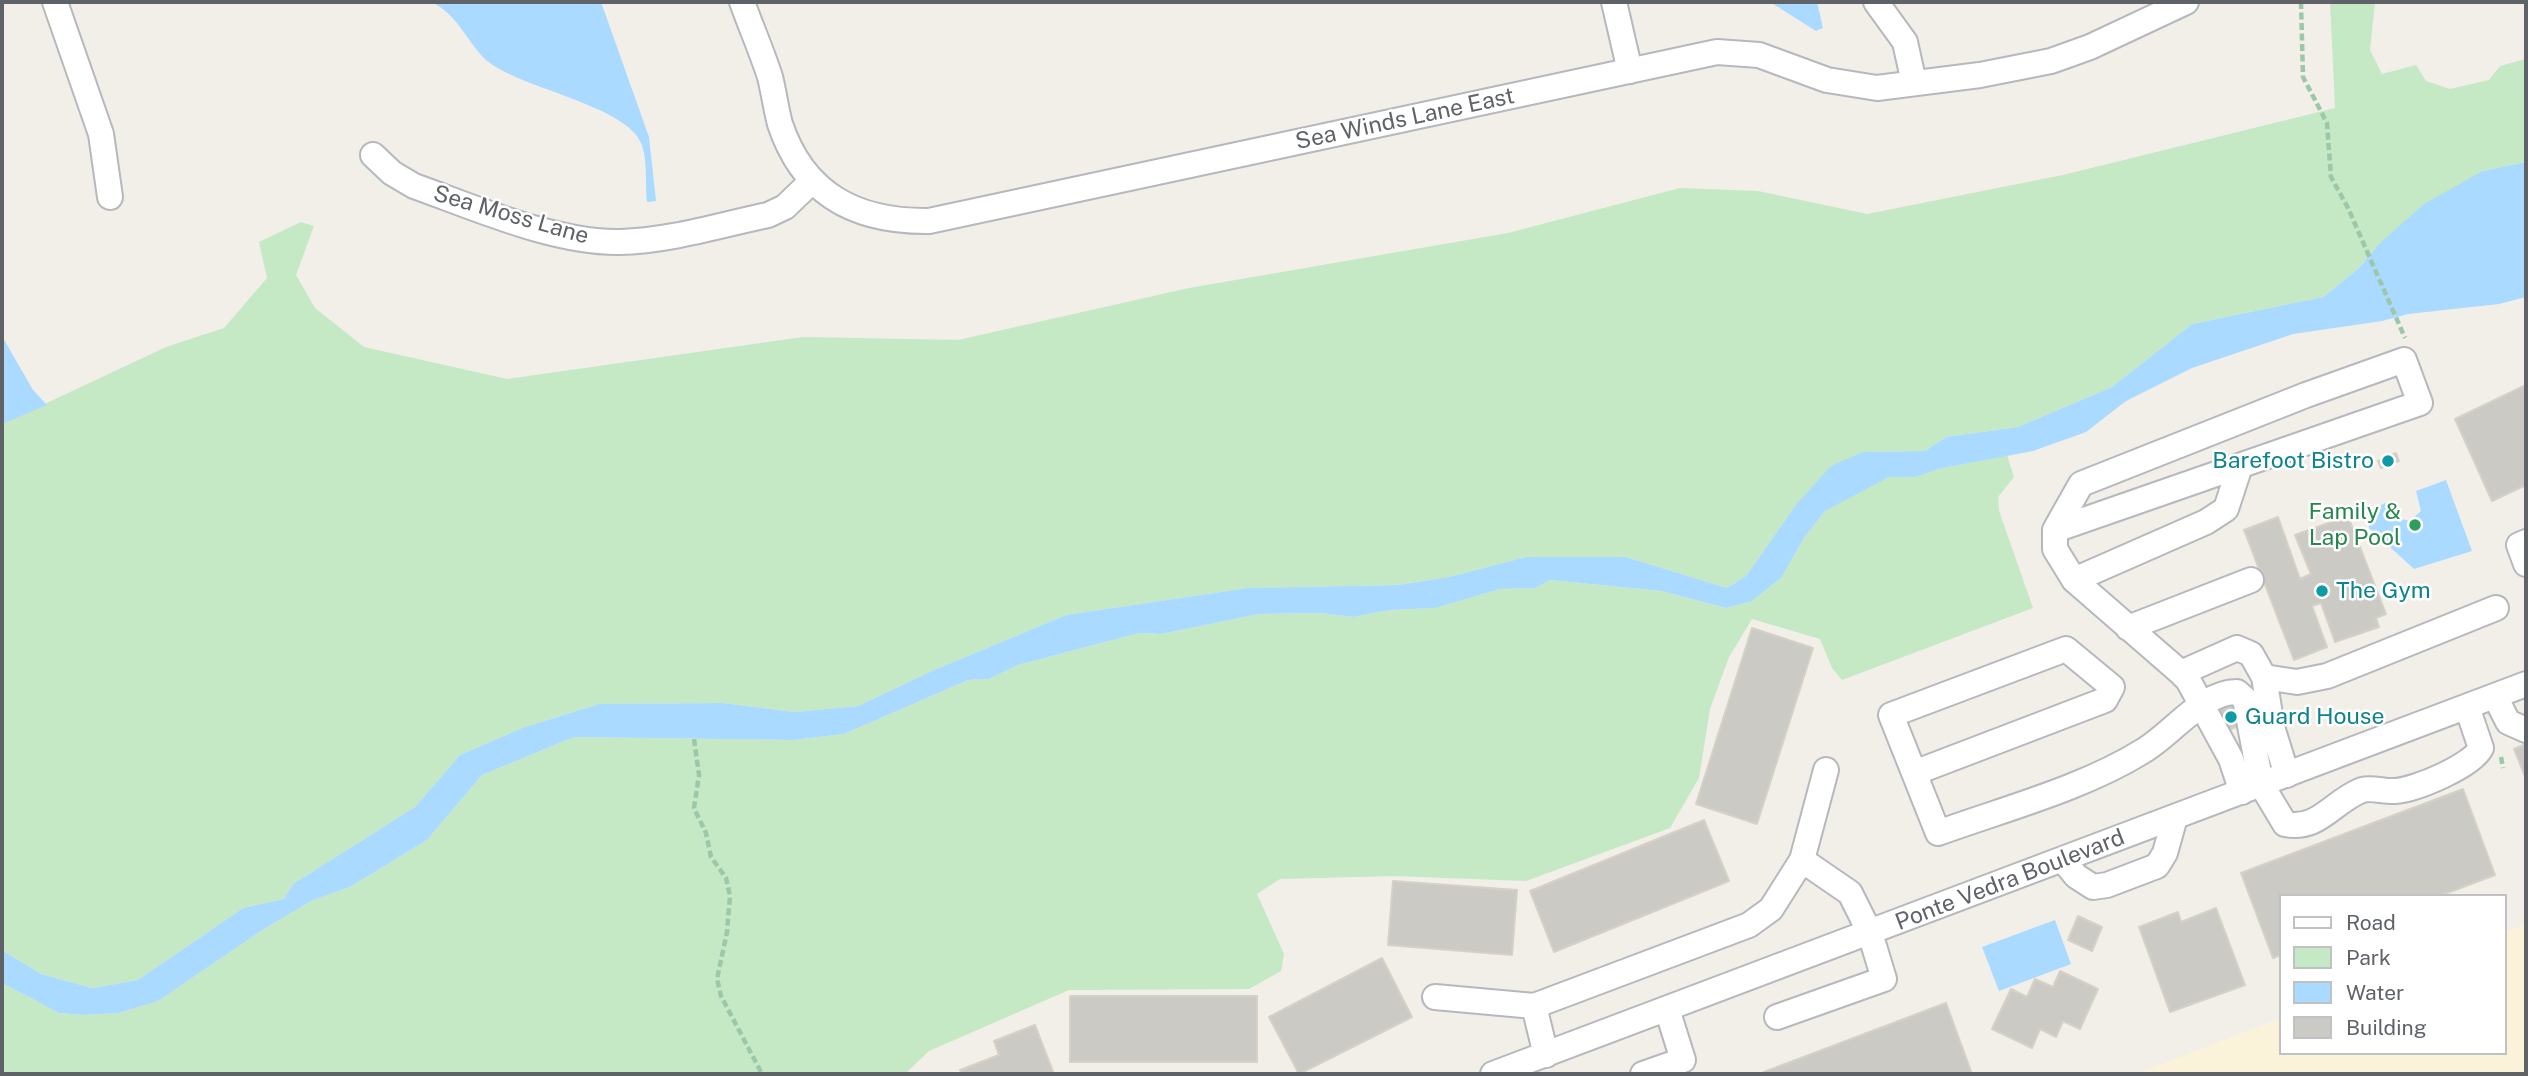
<!DOCTYPE html>
<html>
<head>
<meta charset="utf-8">
<style>
	body { margin:0 }
	#map { position:relative; width:2528px; height:1076px; overflow:hidden; background:#f1efe8; font-family:"Public Sans",sans-serif }
	canvas { display:block }
	.frame { position:absolute; inset:0; border:4px solid #5f6368; pointer-events:none }
	.legend { position:absolute; left:2279px; top:894px; width:228px; height:161px; box-sizing:border-box; background:#fff; border:2px solid #bfc1c3; margin:0; padding:9px 12px; list-style:none; font-size:21px; color:#5f6368 }
	.legend li { display:flex; align-items:center; gap:14px; height:35px }
	.legend b { width:35px; border:2px solid #bfc1c3 }
</style>
</head>
<body>
<div id="map">
<canvas width="2528" height="1076"></canvas>
<div class="frame"></div>
<ul class="legend">
<li><b style="height:9px;background:#fff"></b>Road</li>
<li><b style="height:19px;background:#c5e8c5"></b>Park</li>
<li><b style="height:19px;background:#aadaff"></b>Water</li>
<li><b style="height:19px;background:#cccac5"></b>Building</li>
</ul>
</div>
<script>
const ctx = document.querySelector('canvas').getContext('2d');
ctx.lineJoin = 'round';
function fillPath(path, color) { ctx.fillStyle = color; ctx.fill(path, 'evenodd'); }
function stroke(path, color, width, dash) { ctx.strokeStyle = color; ctx.lineWidth = width; ctx.lineCap = dash ? 'butt' : 'round'; ctx.setLineDash(dash || []); ctx.stroke(path); }
function label(font, color, halo, rows, align = 'center') {
  ctx.font = font + ' "Public Sans",sans-serif'; ctx.lineWidth = 5; ctx.setLineDash([]); ctx.textBaseline = 'middle'; ctx.strokeStyle = halo; ctx.fillStyle = color; for (const [text, x, y, turn = 0] of rows) {
    ctx.save(); ctx.translate(x, y); ctx.rotate((+turn || 0) * Math.PI / 180); ctx.textAlign = isNaN(turn) ? turn : align; if (halo) ctx.strokeText(text, 0, 0); ctx.fillText(text, 0, 0); ctx.restore();
  }
}
const green = new Path2D(`
	M2330 2H2375L2370 50 2382 74 2416 65 2426 81 2450 89 2489 80 2500 66 2526 59V162L2483 171 2378 245 2358 269 2323 297 2192 324 2112 387 2018 427 1946 437 1925 451 1863 452 1795 506 1746 576 1727 588 1626 557H1526L1449 577 1396 585 1248 588 1066 615 934 670 858 706 795 712 722 703 599 704 522 728 460 755 415 807 293 884 284 899 243 908 138 980 92 988 41 974 2 950V424L166 347 224 328 267 278 259 242 301 222 314 226 296 275 315 308 364 347 507 379 803 337 958 340 1189 288 1508 233 1680 188 1758 191 1867 214 2063 175 2335 108Z
	M2007 455 2014 477 1998 497 1999 511 2033 608 1842 680 1832 668 1820 639 1752 619 1729 657 1710 709 1699 778 1670 828 1526 881 1394 876 1280 879 1257 894 1284 954 1281 971 1249 989 1069 990 929 1051 905 1074H2V983L59 1013 84 1015 119 1013 158 1001 264 929 313 900 350 887 427 840 482 775 574 737 793 740 844 734 968 680 989 679 1018 665 1139 633 1161 634 1259 614 1320 613 1353 617 1390 610 1435 608 1500 589 1535 588 1550 580 1662 591 1726 608 1752 601 1781 578 1804 538 1825 511 1860 490 1890 477H1915L1942 468Z`);
const sand = new Path2D(`
	M2526 924V1074H2136L2281 1018V1053H2505V932Z`);
const water = new Path2D(`
	M431 2H601L649 137 656 201 647 202C645 185 648 159 641 143 626 105 518 88 486 60 467 42 457 13 431 2Z
	M1770 2H1817L1823 28 1816 31Z
	M2526 162V297L2499 304 2408 314 2382 321 2293 334 2192 368 2126 401 2086 432 2033 451 1942 468 1915 477H1889L1825 511 1804 538 1781 578 1752 601 1726 608 1662 591 1550 580 1535 588 1500 589 1435 608 1390 610 1353 617 1320 613 1259 614 1161 634 1139 633 1018 665 989 679 968 680 844 734 793 740 574 737 482 775 427 840 350 887 313 900 264 929 158 1001 119 1013 84 1015 59 1013 2 983V950L41 974 92 988 138 980 243 908 284 899 293 884 415 807 460 755 522 728 599 704 722 703 795 712 858 706 934 670 1066 615 1248 588 1397 585 1449 577 1526 557H1626L1727 588 1746 576 1795 506 1831 466 1863 452 1925 451 1946 437 2018 427 2112 387 2192 324 2323 297 2358 269 2378 245 2424 204 2483 171Z
	M2 336 33 390 47 405 2 424Z
	M2446 480 2472 551 2414 569 2369 528 2368 512 2385 503 2395 506 2402 519 2410 521 2421 511 2416 491Z
	M2055 920 2071 964 1999 991 1982 947Z`);
const building = new Path2D(`
	M2526 385V485L2492 501 2455 419Z
	M2396 453 2399 461 2381 468 2378 461Z
	M2348 516 2386 614 2376 618 2379 627 2335 642 2321 603 2312 606 2327 647 2294 660 2244 530 2278 517 2300 579 2311 574 2295 535Z
	M1752 628 1813 648 1757 824 1696 804Z
	M2236 703 2244 724 2226 731 2217 711Z
	M2526 744V779L2514 749Z
	M2463 789 2495 875 2439 896H2281V955L2273 958 2241 873Z
	M1704 820 1729 881 1554 952 1530 891Z
	M1393 881 1517 890 1512 955 1388 945Z
	M2216 908 2245 985 2170 1012 2139 927 2178 912 2181 922Z
	M2078 916 2102 927 2092 951 2068 940Z
	M1382 958 1412 1017 1299 1074 1269 1017Z
	M2060 971 2098 989 2080 1029 2063 1021 2056 1037 2040 1029 2032 1048 1992 1029 2011 989 2027 997 2035 979 2053 987Z
	M1070 996H1257V1062H1070Z
	M1946 1003 1972 1074H1765L1764 1072Z
	M1035 1025 1054 1074H962L960 1070 999 1055 994 1041Z`);
const path = new Path2D(`
	M2301 2 2303 77 2327 123 2331 177 2348 208 2405 338
	M694 739 699 775 694 808 706 833 711 857 726 878 730 896 727 932 717 979 721 996 762 1074
	M2501 757 2503 768`);
const minor = new Path2D(`
	M55 2 101 134 110 197
	M742 2C751 27 762 52 770 77 774 93 776 109 780 124 804 196 858 222 929 221L1717 52 1759 55 1827 80 1877 88 1980 75 2051 61 2090 47 2186 2
	M1614 2 1630 71
	M1876 2 1905 42 1914 83
	M373 155 392 173 414 186C476 208 554 243 620 242 669 241 720 225 768 215L785 207 812 181
	M2055 530 2420 403 2404 360 2306 395 2081 484 2055 530V549L2074 580 2181 673
	M2526 542 2519 545 2526 564
	M2074 580 2206 522 2226 509 2240 466
	M2128 628 2251 580
	M2264 677 2297 682 2327 676 2496 608
	M2495 696 2508 722 2526 730
	M1914 773 2105 700 2112 687 2066 649 1891 715 1938 833C2004 809 2084 788 2143 751 2172 734 2202 692 2237 692L2245 699 2261 784 2285 824C2319 831 2333 801 2362 790 2373 787 2384 792 2395 791 2415 790 2472 766 2481 748L2467 707
	M2242 792 2231 759 2188 680 2181 673 2237 648 2251 654 2264 677 2272 727 2287 775
	M1802 860 1826 770
	M2063 860 2076 876 2093 887 2107 885 2157 866 2165 853 2175 817
	M1435 997 1534 1006 1749 925 1771 909 1802 860 1850 893 1870 933 1884 979 1777 1017
	M1534 1006 1546 1055
	M1493 1074 2526 684
	M1643 1074 1683 1060 1667 1009`);
const markers = [
	[2388,461,7,"#0f9aa8"],
	[2415,525,7,"#2e9e5b"],
	[2322,591,7,"#0f9aa8"],
	[2231,717,7,"#0f9aa8"]
];
const streetNames = [
	["Sea Winds Lane East",1405,119,-12],
	["Sea Moss Lane",511,215,16],
	["Ponte Vedra Boulevard",2010,880,-21]
];
const cultureNames = [
	["Barefoot Bistro",2374,461,"right"],
	["The Gym",2336,591],
	["Guard House",2245,717]
];
const leisureNames = [
	["Family &",2401,512],
	["Lap Pool",2401,538]
];
fillPath(green, '#c5e8c5');
fillPath(sand, '#fbf3d9');
fillPath(water, '#aadaff');
fillPath(building, '#cccac5');
stroke(building, '#d6d1c6', 2);
stroke(minor, '#b5b8bc', 28);
stroke(path, '#9cc7a9', 4.5, [7, 3.5]);
stroke(minor, '#fff', 24);
for (const [x, y, r, color] of markers) { const dot = new Path2D(); dot.arc(x, y, r, 0, 2 * Math.PI); ctx.fillStyle = color; ctx.fill(dot); stroke(dot, '#fff', 2.5); }
label('23px', '#5f6368', '#fff', streetNames);
label('23px', '#0d838f', '#fff', cultureNames, 'left');
label('23px', '#27864d', '#fff', leisureNames, 'right');
</script>
</body>
</html>
